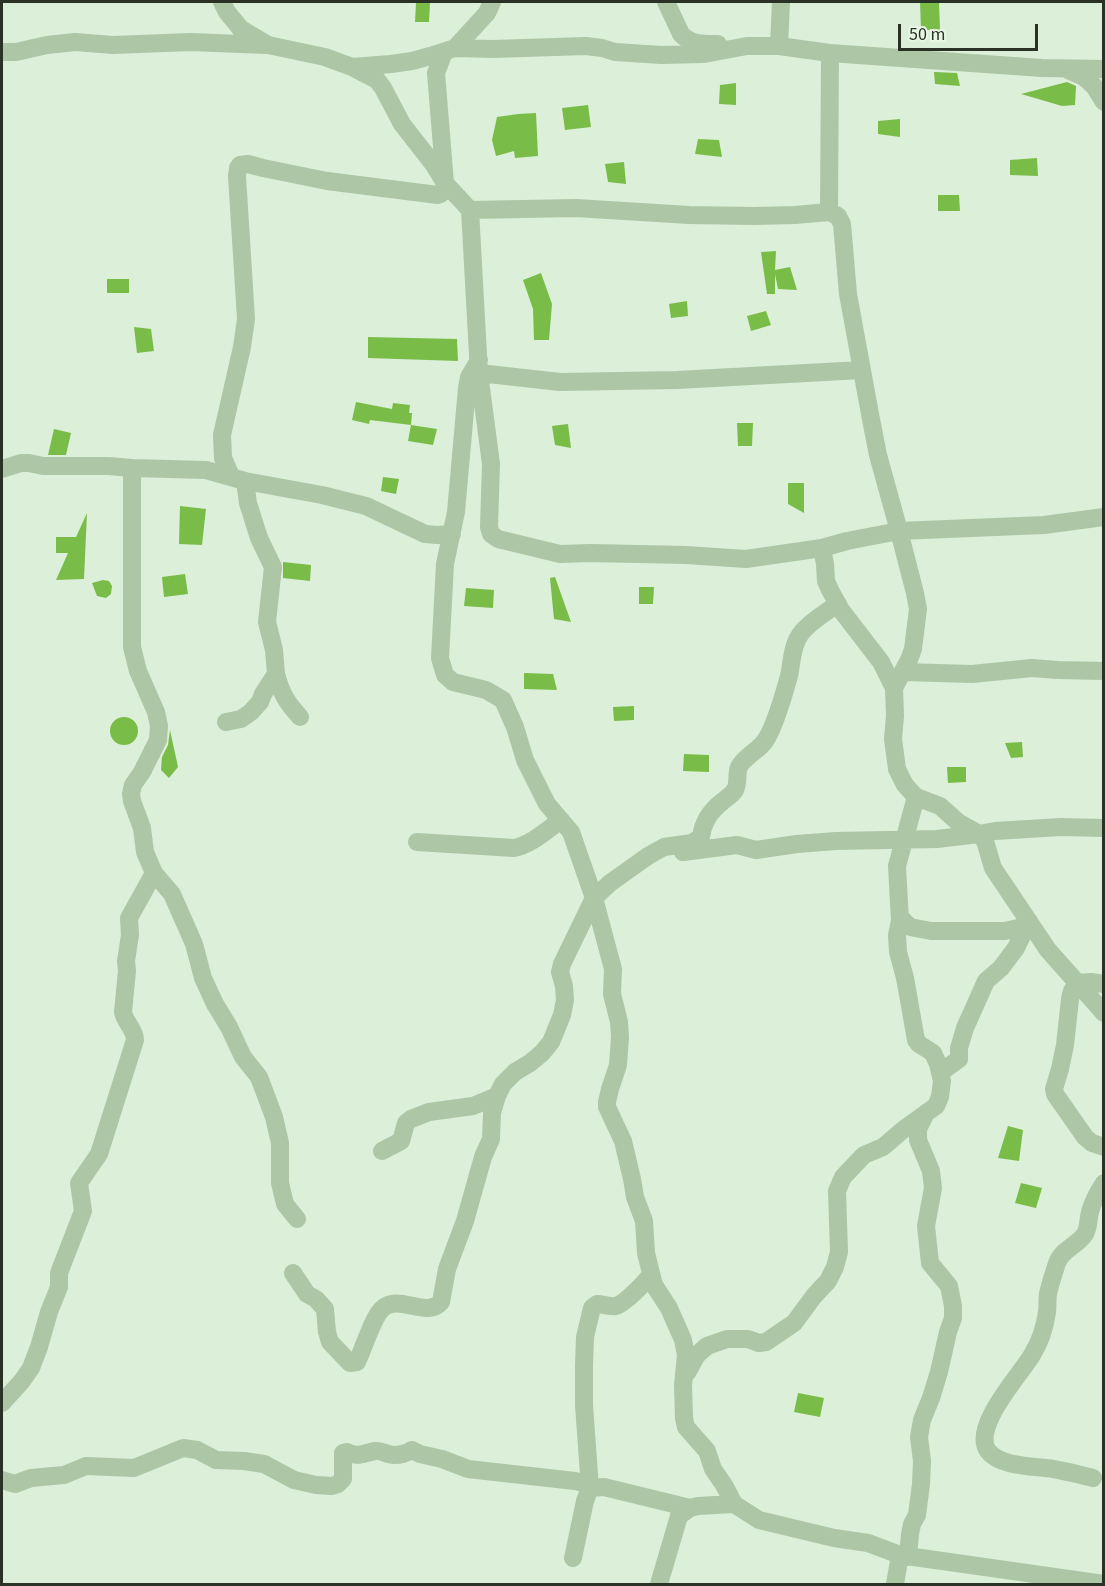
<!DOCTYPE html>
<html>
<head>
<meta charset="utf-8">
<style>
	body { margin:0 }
	#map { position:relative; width:1105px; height:1586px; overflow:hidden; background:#dcefd9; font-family:"Source Sans 3",sans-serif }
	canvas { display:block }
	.frame { position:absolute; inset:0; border:3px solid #2a3226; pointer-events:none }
	.scale { position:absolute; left:898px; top:24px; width:140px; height:27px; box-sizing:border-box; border:3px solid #2a3226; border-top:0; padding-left:8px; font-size:18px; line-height:21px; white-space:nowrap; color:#2a3226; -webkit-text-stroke:4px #e7f7e4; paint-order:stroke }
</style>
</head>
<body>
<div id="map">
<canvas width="1105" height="1586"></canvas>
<div class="frame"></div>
<div class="scale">50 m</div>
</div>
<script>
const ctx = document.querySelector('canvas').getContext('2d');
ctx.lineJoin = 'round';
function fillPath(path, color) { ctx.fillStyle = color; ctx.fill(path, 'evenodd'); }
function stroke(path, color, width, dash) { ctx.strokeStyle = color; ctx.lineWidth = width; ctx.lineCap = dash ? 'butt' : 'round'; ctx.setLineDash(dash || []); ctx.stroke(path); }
const building = new Path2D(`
	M920 2H939L940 30H921Z
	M416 3H430L429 22H415Z
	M934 72 957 73 960 86 935 84Z
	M1067 82 1076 86 1075 105 1062 106 1021 94Z
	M736 83V105L719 104 720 85Z
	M588 105 591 127 565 130 562 108Z
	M536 113 538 156 515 158 514 151 496 156 492 140 497 117 518 114Z
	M900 119V137L878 134V121Z
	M698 139 719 140 722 157 695 154Z
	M1037 158 1038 176 1010 175V160Z
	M624 162 626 184 608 182 605 164Z
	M938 195H959L960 211H938Z
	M776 251 775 270 790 267 797 290 778 289 775 274V294H767L761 252Z
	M541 273 552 304 549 340H534L533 309 523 280Z
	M107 279H129V293H107Z
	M687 301 688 316 671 318 669 304Z
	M766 311 771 325 751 331 747 316Z
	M134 327 151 329 154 351 137 353Z
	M368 337 457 339 458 361 368 358Z
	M356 402 392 409 393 403 410 405 409 413H412L411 425 370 420 369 424 352 420Z
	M737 423H753L752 446H738Z
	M568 424 571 448 555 445 552 426Z
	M411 425 437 429 433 445 408 441Z
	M54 429 71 433 66 455H48Z
	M383 477 399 479 396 494 381 491Z
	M788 483H804V513L788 504Z
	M180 506 206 509 202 545 179 544Z
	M87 513 84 579 56 580 68 553H56V537H76Z
	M283 562 311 565 310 581 283 578Z
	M185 574 188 594 164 597 162 577Z
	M555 577 571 622 554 619 550 578Z
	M103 580 109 581 112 586 111 594 106 598 97 596 92 583Z
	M639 587H654L653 604H639Z
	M466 588 494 590 493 608 464 606Z
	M524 673 553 674 557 690 524 689Z
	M634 706V720L614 721 613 707Z
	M110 731a14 14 0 1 1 28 0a14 14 0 1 1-28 0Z
	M170 730 178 767 169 778 161 770 162 757 168 745Z
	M1022 742 1023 757 1011 758 1005 743Z
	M684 754 709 755V772L683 771Z
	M947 767H966V782L948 783Z
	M1008 1126 1023 1130 1019 1161 998 1158Z
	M1021 1183 1042 1188 1036 1208 1015 1203Z
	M798 1393 824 1398 820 1417 794 1412Z`);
const minor = new Path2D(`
	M222 2 227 12 241 29 268 45 325 57 352 67 391 64 412 61 430 56 455 48 493 49 586 46 602 48 615 52 661 55 704 54 747 46H779L830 53 1042 68 1104 69
	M666 2 681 34C691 45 705 44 718 44
	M779 46 781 2
	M455 48 487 13 492 2
	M2 52H16L47 45 75 42 113 45 191 42 266 45
	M830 53 829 212 838 216 842 224 848 294 870 414 878 455 899 531 915 593 918 609 913 649 909 660 894 688
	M352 67 377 80 383 88 402 124 434 165 445 183 470 210 479 373 491 464 489 527 491 534 498 539 560 554 590 553 686 555 746 559 822 548 847 541 899 531 1044 525 1104 517
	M1068 70 1084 77 1094 86 1104 102
	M470 210 576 208 689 215 754 216 795 215 829 212
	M479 360 469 377 467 388 456 512 445 564 440 658 445 675 453 682 486 690 503 700 515 727 525 760 547 804 571 832 594 898 613 969 612 994 619 1022 620 1037 618 1065 610 1089 607 1102V1107L623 1141 632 1179 635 1197 644 1221 646 1253 654 1285 669 1308 683 1340 686 1355 683 1385 684 1418 686 1427 707 1451 713 1469 724 1485 734 1504 759 1520 834 1538 868 1543 900 1555 895 1584
	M479 373 560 382 677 380 862 370
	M132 468V647L138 671 156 712 159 726 158 740 142 772 133 785 131 794 132 801 142 828 145 852 154 873 172 894 194 944 203 978 215 1004 229 1027 243 1057 259 1077 274 1117 280 1143V1183L285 1204 297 1219
	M2 469 21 463H29L43 466H108L132 468 206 470 245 481 322 495 366 506 425 534 437 535 452 534
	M231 476 223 458 222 435 242 347 246 319 237 176 238 168 240 165 248 164 263 168 327 181 438 195C444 193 445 189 445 183L436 73 444 52
	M822 548 825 564 826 581 830 590 841 610 881 662 894 688 895 716 893 739 897 769 905 785 916 797 940 806 959 823 979 834 985 841 993 868 1048 950 1104 1013
	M903 672 972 674 1032 668 1058 670 1104 671
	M276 674C281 693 287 703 300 717
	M226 722 241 719 251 712 260 702 263 694 276 674 274 650 267 622 273 567 259 538 248 503 245 481
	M417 842 514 848C531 845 547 830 561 820
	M683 852 737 845 756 850 797 844 836 841 937 839 979 834 995 831 1061 827 1104 828
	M900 917 910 927 931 931H1005L1027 926
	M1104 984 1091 982 1078 983 1072 991 1070 999 1065 1045 1060 1069 1054 1089 1055 1094 1085 1137 1092 1143 1104 1147
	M940 1073 959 1059V1048L965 1028 986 981 1001 968 1016 948 1029 921
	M382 1151 401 1141 406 1123 411 1119 429 1112 473 1106 497 1096
	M293 1273 307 1294 316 1299 325 1309 327 1332 330 1342 350 1363 357 1362C363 1350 373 1317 382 1309 399 1293 426 1319 441 1302L447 1269 465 1221 483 1157 491 1139 492 1113 497 1096 503 1084 515 1072 530 1063 542 1053 551 1042 562 1015 565 1000 564 986 560 972 562 964 594 898 610 883 648 856 664 847 692 843 701 837C703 822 710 811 722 802 726 798 732 795 735 790 739 783 736 774 739 767 744 757 758 751 765 741 775 727 784 694 789 676 792 662 792 644 802 632 811 621 826 612 838 604
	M687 1373 697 1355 707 1346 727 1339H748L759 1343 766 1342 794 1323 814 1296 828 1281 835 1267 839 1252 837 1191 843 1177 864 1155 883 1147 904 1129 925 1114
	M2 1403 22 1381 31 1368 39 1347 49 1312 59 1287V1273L83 1211 79 1183 99 1154 135 1040C135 1029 125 1023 123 1012L127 971 126 961 130 935 129 918 154 873
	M1093 1478C1080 1475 1066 1471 1053 1469 1035 1466 1000 1467 988 1451 971 1427 1021 1374 1032 1355 1040 1342 1045 1327 1047 1312 1048 1306 1047 1300 1048 1294 1050 1284 1054 1273 1057 1263 1062 1249 1077 1246 1085 1234 1089 1227 1088 1219 1090 1212 1093 1201 1098 1192 1104 1183
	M2 1480 15 1484 31 1478 64 1475 86 1466 134 1468 183 1448 197 1450 216 1460 244 1461 264 1464 294 1480 316 1485 332 1486 338 1484 343 1479V1453L347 1452C359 1458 363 1453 375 1451 381 1450 387 1455 394 1455 400 1455 407 1453 412 1450L420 1454 442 1459 468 1469 575 1481 584 1483 590 1488
	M590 1488 584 1405V1365L585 1337 591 1312 592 1308 597 1304C603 1304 610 1307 616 1306 624 1304 646 1282 651 1274
	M900 1555 1104 1584
	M908 1557 910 1534 912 1524 917 1515 921 1484 922 1461 919 1437 922 1420 931 1398 939 1372 948 1332 953 1318V1306L949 1286 930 1263 926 1226 933 1188 931 1171 918 1140V1129L926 1113 936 1106 940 1097 942 1081 938 1064 933 1053 919 1044 916 1040 905 978 898 952 897 935 900 921 897 866 916 797
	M573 1558 585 1501 590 1488 604 1487 690 1508
	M659 1584 679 1516 690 1508 698 1506 734 1504`);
fillPath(building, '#79bd48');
stroke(minor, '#acc6a6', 18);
</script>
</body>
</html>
